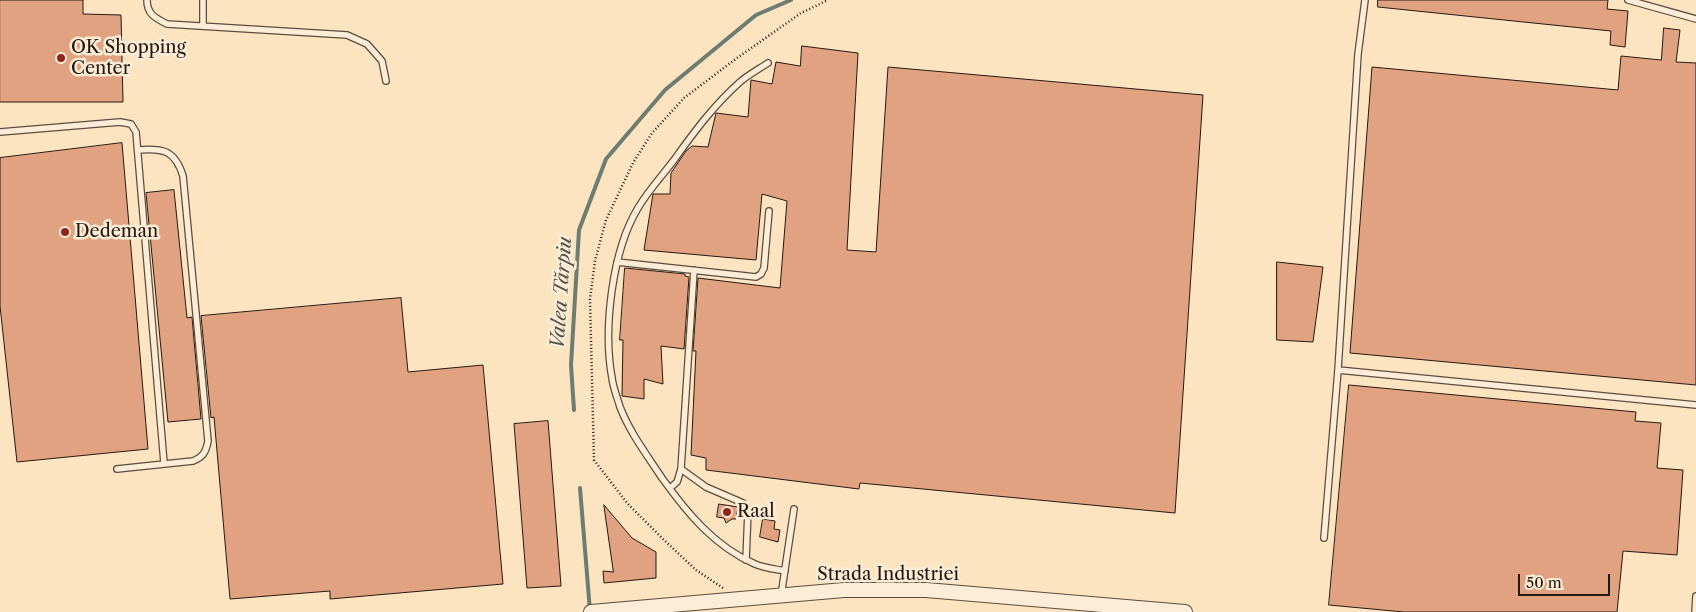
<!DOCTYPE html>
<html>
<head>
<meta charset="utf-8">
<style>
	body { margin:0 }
	#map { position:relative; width:1696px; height:612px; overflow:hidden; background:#fce4c1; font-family:"Libre Caslon Text",serif }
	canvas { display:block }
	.scale { position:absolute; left:1518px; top:574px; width:92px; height:22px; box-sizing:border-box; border:2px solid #25190f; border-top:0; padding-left:6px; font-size:15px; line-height:18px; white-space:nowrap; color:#25190f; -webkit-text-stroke:4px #fdedd7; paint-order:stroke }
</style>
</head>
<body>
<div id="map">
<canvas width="1696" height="612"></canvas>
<div class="scale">50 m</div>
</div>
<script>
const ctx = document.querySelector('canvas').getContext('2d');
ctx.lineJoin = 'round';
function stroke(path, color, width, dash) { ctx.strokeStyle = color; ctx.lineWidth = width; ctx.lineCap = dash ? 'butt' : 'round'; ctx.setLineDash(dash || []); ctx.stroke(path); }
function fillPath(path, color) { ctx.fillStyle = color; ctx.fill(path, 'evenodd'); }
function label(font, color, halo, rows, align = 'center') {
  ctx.font = font + ' "Libre Caslon Text",serif'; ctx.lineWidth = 5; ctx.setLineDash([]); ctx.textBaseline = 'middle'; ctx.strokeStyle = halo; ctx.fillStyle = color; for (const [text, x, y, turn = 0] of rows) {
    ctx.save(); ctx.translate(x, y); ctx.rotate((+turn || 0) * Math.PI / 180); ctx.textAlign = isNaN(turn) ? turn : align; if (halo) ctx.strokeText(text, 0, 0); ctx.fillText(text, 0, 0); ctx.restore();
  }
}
const stream = new Path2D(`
	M574 410 571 365 579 230 606 159 665 90 756 15 791 0
	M580 488 590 611`);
const building = new Path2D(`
	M0 0H83V14L121 15 123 102H0Z
	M1378 0H1608L1607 9 1628 11 1625 47 1610 45 1611 31 1378 7Z
	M1664 28 1680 30 1676 62 1696 63V385L1350 353 1372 67 1618 90 1621 56 1661 60Z
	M802 46 858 53 847 250 876 252 888 67 1203 95 1175 513 860 483 859 489 706 470V458L691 455 696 351H693L698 278 780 288 787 201 762 194 756 260 644 250 653 194H670L671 173 686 151 692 146 708 147 716 113 748 117 751 80 772 84 776 62 800 66Z
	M122 143 148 449 17 462 0 306V158Z
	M174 190 187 318 192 317 201 419 168 422 146 193Z
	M1277 262 1323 267 1313 342 1277 340Z
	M625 268 685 274V276L689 277 684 349 661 346 663 384 644 379V399L622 396 623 340H620Z
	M401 298 408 372 483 365 503 584 330 599V591L230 599 214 417 211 418 201 316Z
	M1349 385 1636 412 1635 421 1661 423 1657 468 1683 470 1677 555 1623 551 1617 612H1404L1329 605Z
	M548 421 561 586 527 588 514 424Z
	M719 504 738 507 736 519H732L726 523 724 518 717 517Z
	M604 505 632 538 656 552V578L604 583 603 571 613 572Z
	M763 519 775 521 774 529 780 530 778 542 760 537Z`);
const path = new Path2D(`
	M723 588 696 570 664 540 627 503 594 460 590 299 595 261 606 220 633 163 652 133 684 98 737 58 801 13 828 0`);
const service = new Path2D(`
	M147 0C147 14 155 18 167 24L347 35 367 44 382 61 386 81
	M203 0V26
	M1628 0 1696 19
	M768 63C759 69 748 75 740 82 714 105 694 132 674 160 662 176 648 191 638 208 612 251 603 329 612 378 613 387 617 397 620 407 630 433 647 455 662 478 687 513 715 547 755 564 764 568 775 569 785 571
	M0 132 120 122 131 124 136 132 164 463
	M617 262 756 277 761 274 764 268 769 211
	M1338 370 1696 405
	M117 469 193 461C203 457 206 452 208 441L183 176C175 150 163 148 138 150
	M681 469 706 487 743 503 748 511 746 560
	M670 488 677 482 681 469 694 270
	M1324 538 1338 370 1358 54 1365 0
	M781 596 794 509
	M1695 612 1696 596`);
const tertiary = new Path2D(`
	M591 612 844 590H926L1185 612`);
const markers = [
	[61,58,5,"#8f2418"],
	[65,232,5,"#8f2418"],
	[727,512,5,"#8f2418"]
];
const poiNames = [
	["OK Shopping",71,48],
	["Center",71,69],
	["Dedeman",75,232],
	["Raal",737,512]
];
const streetNames = [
	["Strada Industriei",888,575]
];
const waterNames = [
	["Valea Tărpiu",562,293,-86]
];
stroke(stream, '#6e7d71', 4);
fillPath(building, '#e1a282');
stroke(building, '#25190f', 1);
stroke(service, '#5b4c3c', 8);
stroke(tertiary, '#5b4c3c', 16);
stroke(path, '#25190f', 2.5, [1, 2.5]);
stroke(service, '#fdedd7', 5.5);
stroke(tertiary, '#fdedd7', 14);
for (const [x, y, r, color] of markers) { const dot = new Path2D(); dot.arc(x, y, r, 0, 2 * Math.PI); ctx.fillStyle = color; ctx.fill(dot); stroke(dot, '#fdedd7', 2); }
label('18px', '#25190f', '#fdedd7', poiNames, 'left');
label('18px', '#25190f', '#fdedd7', streetNames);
label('italic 19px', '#505348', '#fdedd7', waterNames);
</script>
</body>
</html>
